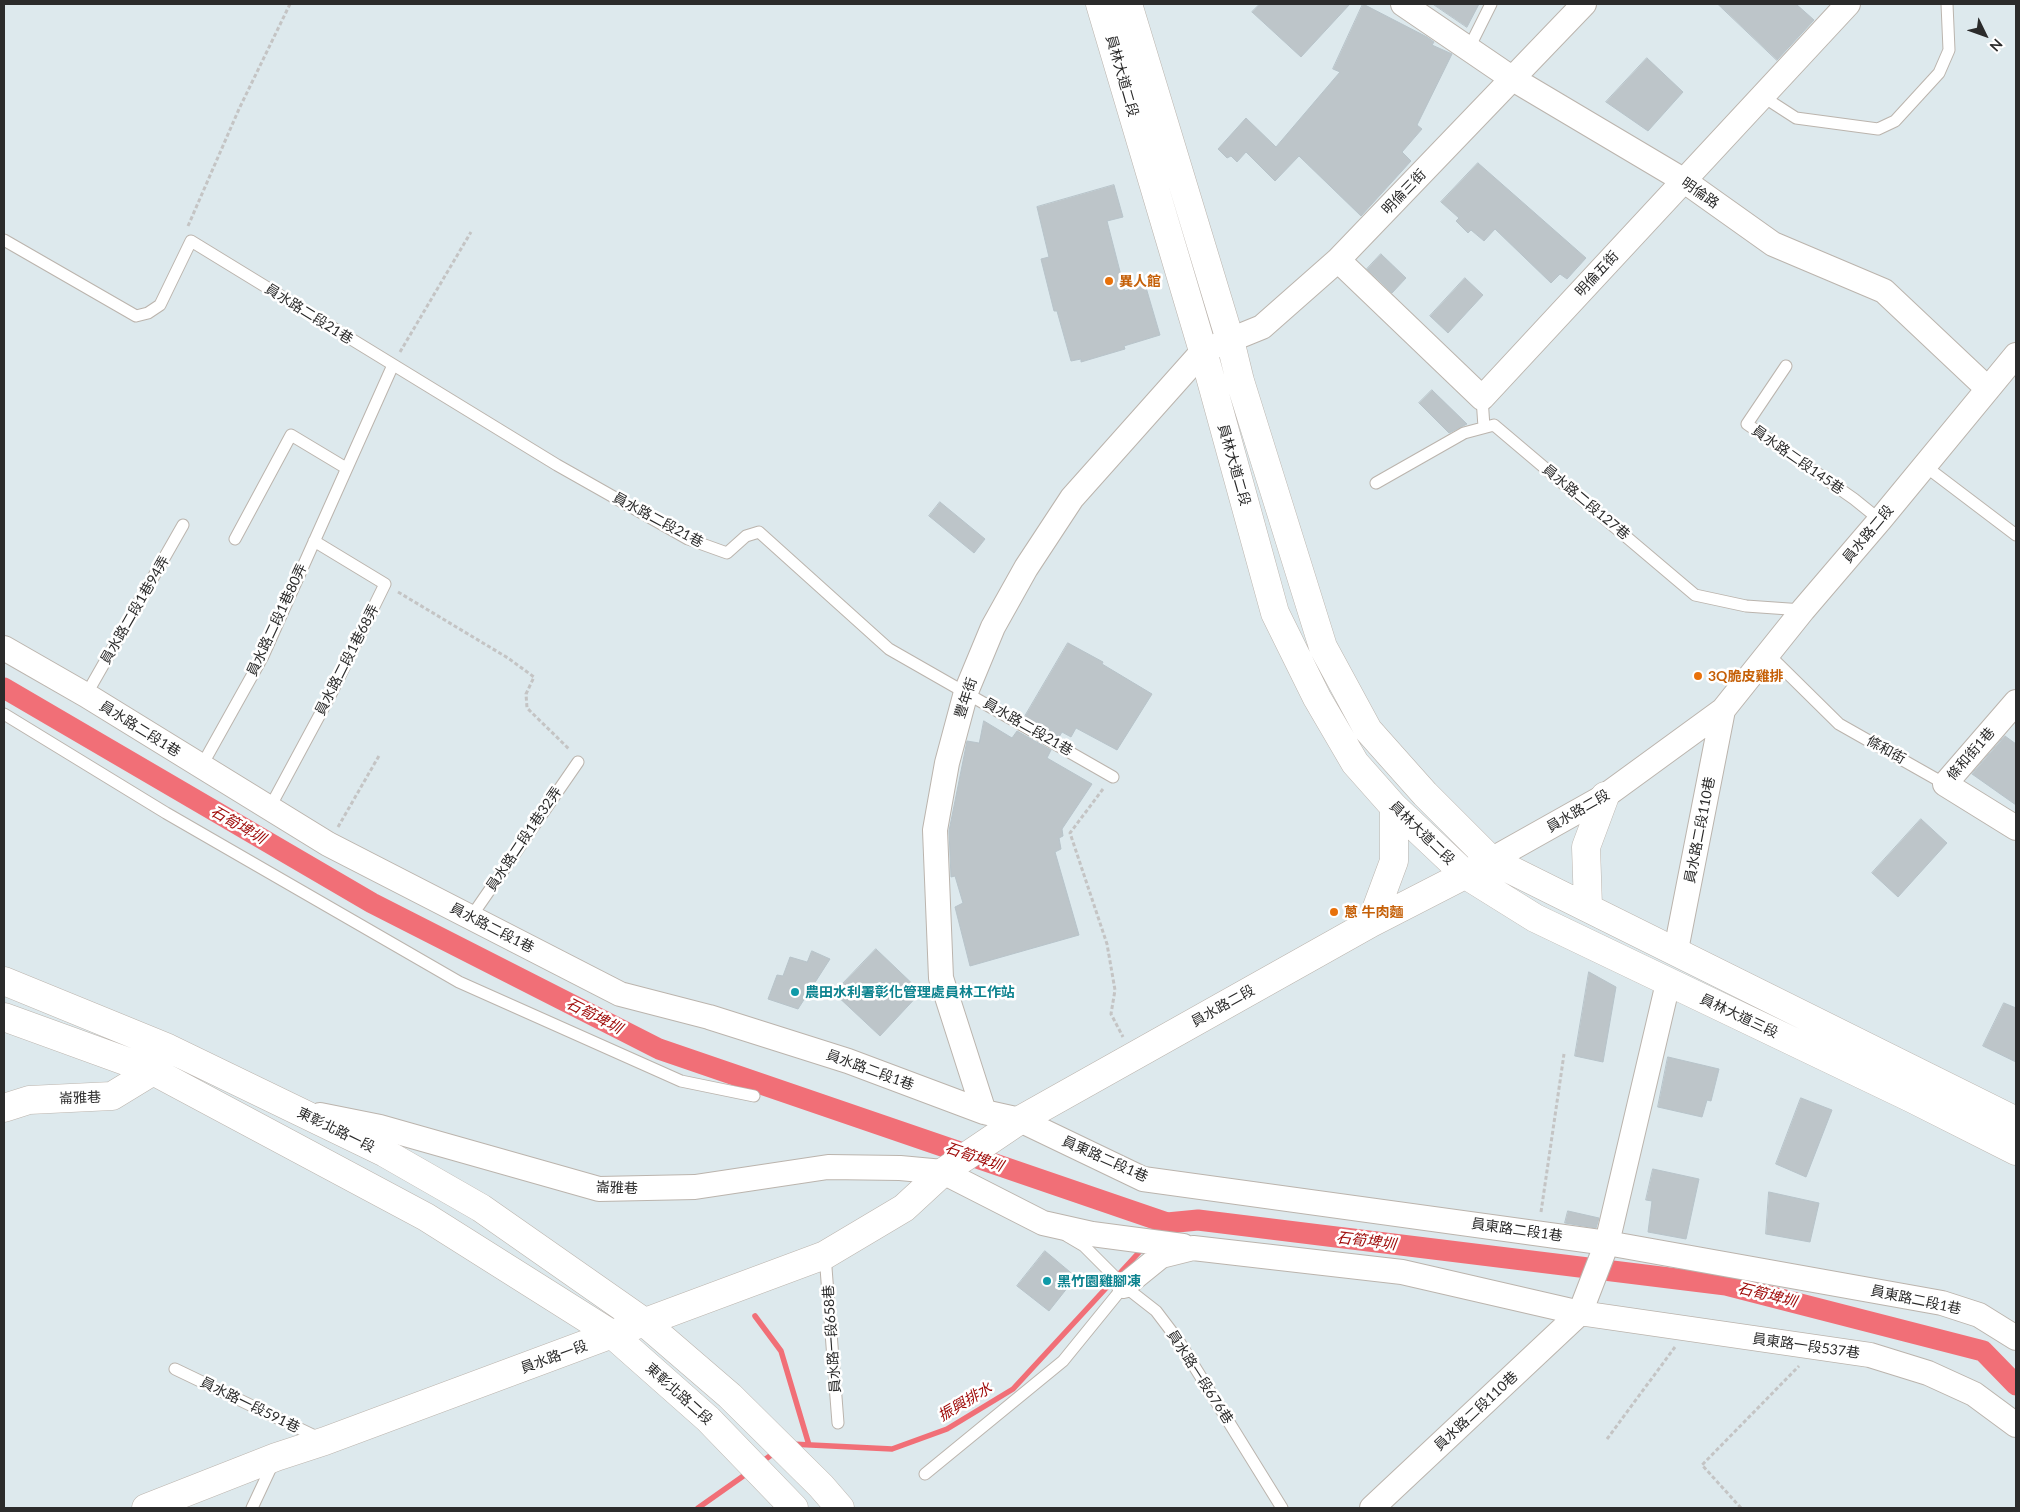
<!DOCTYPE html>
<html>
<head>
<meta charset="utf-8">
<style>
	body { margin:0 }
	#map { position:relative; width:2020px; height:1512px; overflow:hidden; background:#dde9ed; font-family:Lato,sans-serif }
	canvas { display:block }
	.frame { position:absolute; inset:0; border:5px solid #2b2b2b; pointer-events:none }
	.north { position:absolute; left:1960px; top:10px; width:50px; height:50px; -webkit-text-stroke:4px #fff; paint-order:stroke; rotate:132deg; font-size:14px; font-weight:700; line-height:20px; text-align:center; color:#2b2b2b }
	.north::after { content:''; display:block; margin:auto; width:18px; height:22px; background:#2b2b2b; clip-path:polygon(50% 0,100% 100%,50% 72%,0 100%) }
</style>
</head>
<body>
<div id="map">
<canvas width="2020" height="1512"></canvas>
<div class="frame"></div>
<div class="north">N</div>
</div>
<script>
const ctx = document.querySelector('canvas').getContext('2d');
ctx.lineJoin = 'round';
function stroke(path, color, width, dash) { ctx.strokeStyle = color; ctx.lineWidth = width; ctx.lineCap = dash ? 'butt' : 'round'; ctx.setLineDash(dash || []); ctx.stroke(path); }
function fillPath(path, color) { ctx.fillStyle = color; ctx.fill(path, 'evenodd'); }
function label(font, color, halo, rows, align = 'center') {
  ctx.font = font + ' Lato,"Noto Sans TC",sans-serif'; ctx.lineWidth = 5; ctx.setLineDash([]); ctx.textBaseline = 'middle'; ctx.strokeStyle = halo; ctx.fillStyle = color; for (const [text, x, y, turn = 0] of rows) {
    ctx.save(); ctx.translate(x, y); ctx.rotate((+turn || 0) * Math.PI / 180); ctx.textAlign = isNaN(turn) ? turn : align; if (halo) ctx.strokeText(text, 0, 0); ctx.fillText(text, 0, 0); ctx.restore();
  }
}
const stream = new Path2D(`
	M1155 1236 1167 1223
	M755 1316 781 1351 809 1445
	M791 1444 892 1449 947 1429 1013 1389 1143 1248
	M760 1463 777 1451
	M698 1508 749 1472`);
const canal = new Path2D(`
	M4 688 372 903 659 1049 1167 1223 1198 1220 1726 1285 1983 1351 2016 1385`);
const building = new Path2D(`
	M1260 4H1350L1301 57 1252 12Z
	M1363 4 1427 37 1434 42 1432 45 1452 54 1417 125 1422 129 1402 152 1411 161 1361 216 1299 156 1275 181 1246 152 1237 162 1231 156 1227 158 1218 149 1246 118 1276 147 1340 72 1333 69Z
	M1433 4H1479L1467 27Z
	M1718 4H1796L1814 20 1777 60Z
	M1647 58 1683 92 1648 131 1606 102Z
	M1478 163 1586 258 1567 279 1560 274 1551 283 1495 229 1484 241 1471 230 1468 233 1456 221 1459 218 1441 202Z
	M1114 185 1123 217 1107 221 1125 291 1145 284 1160 335 1124 346 1125 349 1081 362V359L1071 361 1057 311H1054L1041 259 1049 257 1037 207Z
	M1381 254 1406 278 1392 293 1367 269Z
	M1465 278 1483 295 1448 333 1430 316Z
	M1432 390 1467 424 1449 433 1419 403Z
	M940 502 985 539 974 553 929 516Z
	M1068 643 1103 662 1102 664 1152 694 1117 750 1076 728 1071 737 1062 732 1059 737 1024 718Z
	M984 721 1012 738 1017 731 1051 750 1047 758 1092 784 1062 829 1063 836 1059 838 1061 849 1055 852 1079 935 970 966 955 907 963 903 955 876 951 877 949 831 967 741 979 743Z
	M2005 736 2016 744V805L1972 774Z
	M1921 819 1947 843 1898 897 1872 873Z
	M876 949 921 992 880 1036 834 993Z
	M812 951 830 959 798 1009 768 999 777 975 783 976 790 957 807 962Z
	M1589 972 1616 987 1603 1062 1575 1056Z
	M2004 1003 2016 1008V1062L1983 1046Z
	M1668 1057 1719 1069 1711 1101 1707 1100 1702 1117 1658 1107Z
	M1801 1098 1832 1110 1806 1177 1776 1164Z
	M1653 1169 1699 1179 1686 1239 1648 1232 1652 1201 1646 1200Z
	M1769 1192 1819 1203 1810 1242 1766 1234Z
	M1568 1211 1599 1218 1596 1228 1565 1223Z
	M1045 1251 1076 1277 1049 1311 1017 1286Z`);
const path = new Path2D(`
	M188 226 239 109 290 4
	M400 352 471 232
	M398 592 508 658 534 677 526 694 527 708 570 750
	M1103 789 1070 833 1107 944 1115 990 1111 1014 1123 1037
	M338 827 380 754
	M1541 1212 1564 1054
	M1607 1439 1675 1347
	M1741 1508 1702 1465 1799 1366`);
const service = new Path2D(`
	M1469 48 1491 4
	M1762 96 1796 118 1878 129 1895 121 1939 73 1949 50 1947 4
	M4 240 136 316 148 313 160 305 191 241 557 465 688 539 727 553 746 536 759 532 889 649 1113 777
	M1786 366 1747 424 1854 499 1880 520
	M1482 398 1484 427
	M1925 466 2016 535
	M1376 483 1464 433 1494 425 1695 595 1746 606 1803 610
	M235 539 291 435 346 468
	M1769 655 1839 724 1945 784
	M86 695 183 525
	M4 714 166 813 459 982 681 1081 754 1096
	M201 767 263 656 393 365
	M269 809 332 692 385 584 314 541
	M471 917 578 762
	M1067 1236 1084 1246 1124 1286 1156 1311 1178 1340 1282 1508
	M825 1255 838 1423
	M175 1369 319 1438
	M925 1474 1063 1361 1124 1286
	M252 1508 274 1461`);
const minor = new Path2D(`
	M1403 4 1513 79 1683 180 1773 244 1884 291 1988 389
	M1338 260 1482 398 1848 4
	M4 648 86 695 328 844 620 994 709 1017 848 1061 984 1112 1020 1120 1143 1179 1607 1243 1942 1303 1979 1315 2016 1338
	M2016 702 1945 784 2016 828
	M1491 860 1605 796 1723 710 1803 610 1880 520 2016 355
	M1676 950 1723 710
	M984 1112 941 978 935 830 947 763 966 692 993 627 1026 568 1072 498 1203 351 1262 327 1338 260 1584 4
	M320 1115 380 1127 599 1189 695 1187 828 1167 900 1168 943 1172 1043 1223 1092 1234 1183 1246
	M1124 1286 1161 1256 1193 1248 1402 1272 1580 1313 1870 1355 1928 1373 1974 1394 2016 1425
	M1372 1508 1580 1313 1607 1243 1668 983`);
const tertiary = new Path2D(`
	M1100 4 1203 351 1275 613 1317 698 1355 763 1394 807 1466 875 1535 918 1911 1098 2016 1151
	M1128 4 1230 340 1240 381 1323 647 1368 730 1425 794 1491 860 2016 1121
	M1588 906 1586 847 1605 796
	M1371 923 1394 861V807
	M4 981 168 1048 385 1153 481 1208 644 1322 730 1396 821 1486 840 1508
	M4 1017 153 1071 426 1217 613 1335 708 1419 794 1508
	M4 1108 29 1100 112 1096 153 1071 160 1060
	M146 1508 276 1457 325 1441 825 1255 904 1208 943 1172 1020 1120 1371 923 1480 867`);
const markers = [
	[1109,281,5,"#e8710a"],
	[1698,676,5,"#e8710a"],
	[1334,912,5,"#e8710a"],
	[795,992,5,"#0f9aa8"],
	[1047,1281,5,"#0f9aa8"]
];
const streetNames = [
	["員林大道二段",1122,76,74],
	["明倫三街",1404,192,-46],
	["明倫路",1700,193,35],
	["明倫五街",1597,274,-47],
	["員水路二段21巷",309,314,32],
	["員水路二段145巷",1798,460,35],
	["員林大道二段",1234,465,74],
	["員水路二段127巷",1586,502,40],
	["員水路二段21巷",658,520,28],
	["員水路二段",1868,534,-50],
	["員水路二段1巷94弄",135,610,-60],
	["員水路二段1巷80弄",277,620,-65],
	["員水路二段1巷68弄",347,660,-63],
	["豐年街",966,698,-72],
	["員水路二段21巷",1028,727,30],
	["員水路二段1巷",140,729,32],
	["條和街",1886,750,29],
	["條和街1巷",1971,754,-49],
	["員水路二段",1578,811,-30],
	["員水路二段110巷",1700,830,-79],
	["員林大道二段",1422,833,44],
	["員水路二段1巷32弄",524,839,-56],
	["員水路二段1巷",492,928,27],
	["員水路二段",1223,1006,-29],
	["員林大道三段",1739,1016,25],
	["員水路二段1巷",870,1070,20],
	["崙雅巷",80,1098,-2],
	["東彰北路一段",336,1130,26],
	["員東路二段1巷",1105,1159,24],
	["崙雅巷",617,1188,2],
	["員東路二段1巷",1517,1230,8],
	["員東路二段1巷",1916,1300,12],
	["員水路一段658巷",832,1339,-94],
	["員東路一段537巷",1806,1346,8],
	["員水路一段",554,1357,-20],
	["員水路一段676巷",1200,1377,57],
	["東彰北路二段",679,1394,42],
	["員水路一段591巷",250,1405,26],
	["員水路二段110巷",1476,1411,-43]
];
const foodNames = [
	["異人館",1119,281],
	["3Q脆皮雞排",1708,676],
	["蔥 牛肉麵",1344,912]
];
const cultureNames = [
	["農田水利署彰化管理處員林工作站",805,992],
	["黑竹園雞腳凍",1057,1281]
];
const waterNames = [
	["石筍埤圳",238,825,30],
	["石筍埤圳",594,1016,27],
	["石筍埤圳",974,1157,19],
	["石筍埤圳",1366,1241,7],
	["石筍埤圳",1767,1295,14],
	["振興排水",965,1402,-31]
];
stroke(stream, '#f16f77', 5.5);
stroke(canal, '#f16f77', 21);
fillPath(building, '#bdc5c9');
stroke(building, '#b7c3c9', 1);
stroke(service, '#bbb4ad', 13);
stroke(minor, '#bbb4ad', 26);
stroke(tertiary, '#bbb4ad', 29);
stroke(path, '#c4c4c4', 3, [4, 2.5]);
stroke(service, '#fff', 11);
stroke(minor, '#fff', 24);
stroke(tertiary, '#fff', 28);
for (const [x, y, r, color] of markers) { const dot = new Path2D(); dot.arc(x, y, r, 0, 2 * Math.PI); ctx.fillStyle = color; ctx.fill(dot); stroke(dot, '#fff', 2); }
label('14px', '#2b2b2b', '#fff', streetNames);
label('bold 14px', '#c56008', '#fff', foodNames, 'left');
label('bold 14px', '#0d838f', '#fff', cultureNames, 'left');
label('italic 15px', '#a00d0b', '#fff', waterNames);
</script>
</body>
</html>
